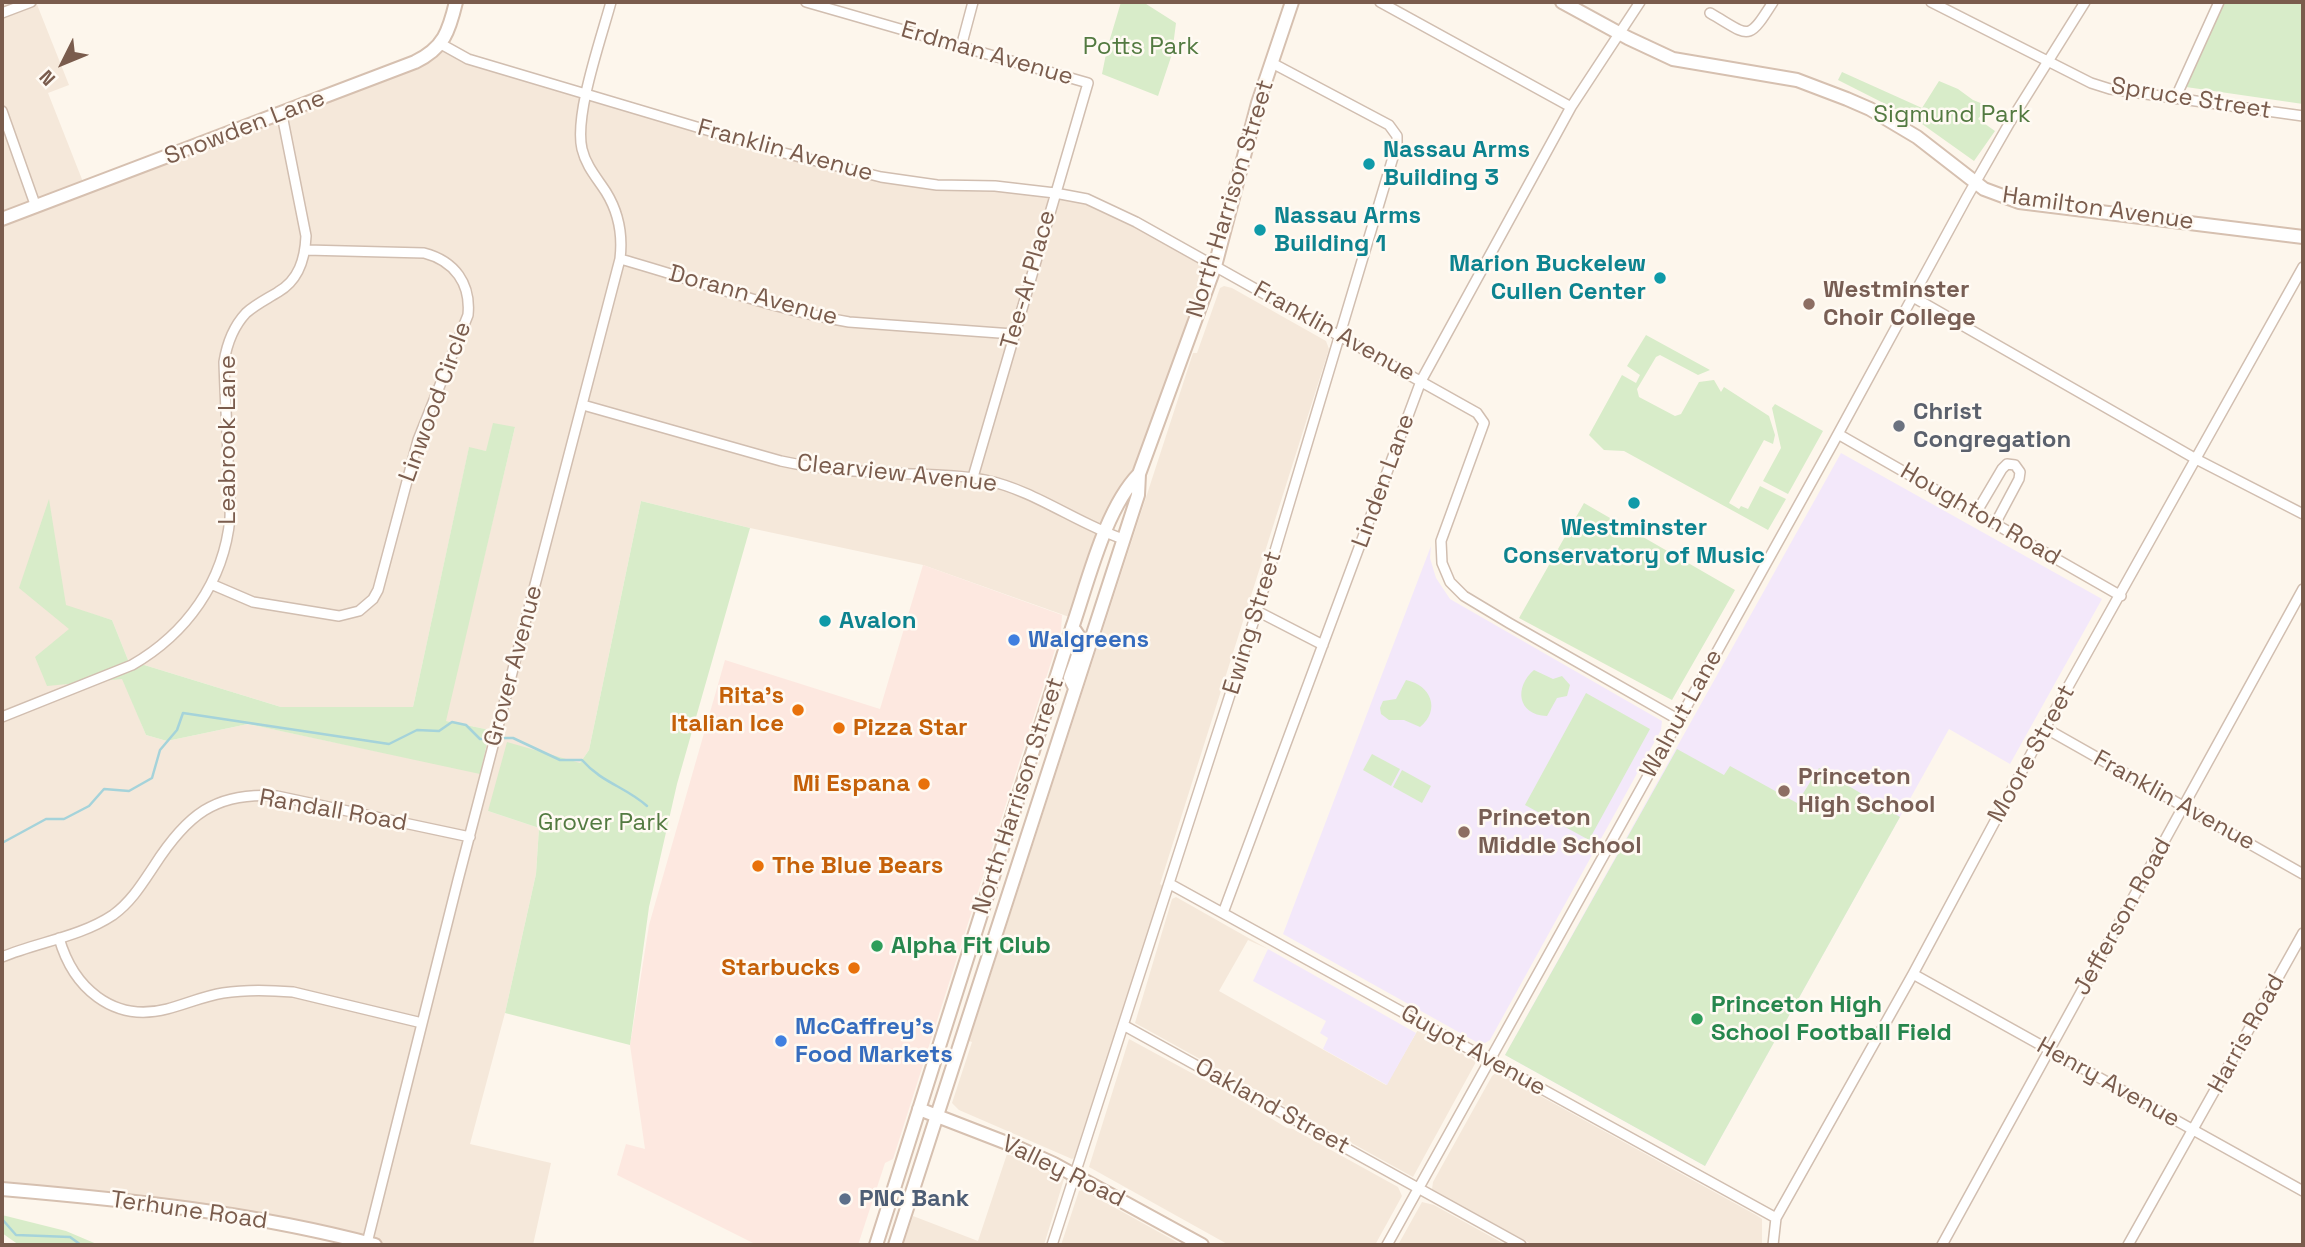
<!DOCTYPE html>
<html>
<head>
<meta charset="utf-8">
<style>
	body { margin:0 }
	#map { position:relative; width:2305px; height:1247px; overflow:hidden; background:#fdf6ec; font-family:"Space Grotesk",sans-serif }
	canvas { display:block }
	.frame { position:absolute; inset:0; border:4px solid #7a5c4d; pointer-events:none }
	.north { position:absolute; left:28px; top:28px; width:70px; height:70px; -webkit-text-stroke:5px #fffaf3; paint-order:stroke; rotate:227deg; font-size:19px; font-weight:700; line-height:28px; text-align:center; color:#7a5c4d }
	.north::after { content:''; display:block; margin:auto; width:24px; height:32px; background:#7a5c4d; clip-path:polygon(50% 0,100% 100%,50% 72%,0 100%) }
</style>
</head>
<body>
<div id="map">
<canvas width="2305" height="1247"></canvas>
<div class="frame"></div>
<div class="north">N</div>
</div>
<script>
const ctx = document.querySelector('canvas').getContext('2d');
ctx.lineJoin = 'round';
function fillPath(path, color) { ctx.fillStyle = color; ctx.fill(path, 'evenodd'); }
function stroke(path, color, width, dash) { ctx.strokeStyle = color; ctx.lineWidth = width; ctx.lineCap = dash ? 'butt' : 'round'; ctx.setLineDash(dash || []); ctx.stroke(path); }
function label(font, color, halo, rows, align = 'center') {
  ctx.font = font + ' "Space Grotesk",sans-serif'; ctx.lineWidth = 5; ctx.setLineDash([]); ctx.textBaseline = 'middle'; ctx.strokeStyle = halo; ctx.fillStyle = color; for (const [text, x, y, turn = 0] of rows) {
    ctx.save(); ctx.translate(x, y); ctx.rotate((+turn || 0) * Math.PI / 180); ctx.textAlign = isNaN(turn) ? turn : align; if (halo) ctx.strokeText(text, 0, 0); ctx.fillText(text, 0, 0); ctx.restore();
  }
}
const residential = new Path2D(`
	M2 2H36L69 85 48 93 85 187 415 62 441 44 458 54 881 177 1087 199 1215 266 1139 474 1126 487 1075 619 923 565 750 528 641 501 589 750 580 763 488 811 539 828 536 874 505 1013 470 1144 551 1163 533 1245H357L234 1214 2 1191ZM515 427 445 721 490 730 480 773 248 724 167 741 146 735 123 679 70 629 48 501 66 606 112 620 128 660 281 707H413L469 448 486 451Z
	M1224 286 1232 288 1326 341 1329 349 1160 884 1163 886 1074 1158 1072 1159 959 1110 952 1103 972 1042 969 1041 1193 353H1197L1220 288Z
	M1176 897 1268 949 1248 940 1219 991 1386 1085 1419 1028 1476 1062 1413 1177 1135 1023 1172 899Z
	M1129 1039 1234 1096 1287 1128 1293 1129 1398 1187 1402 1196 1375 1245H1229L1089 1167Z
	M1497 1072 1756 1215 1762 1219V1245H1533L1436 1192 1432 1189 1433 1182 1492 1076Z
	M1007 1154 1054 1173 1064 1179 1044 1245H903L913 1216 978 1241Z
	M1083 1190 1166 1236 1182 1245H1061L1079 1191Z
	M1422 1202 1434 1205 1506 1245H1398Z`);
const commercial = new Path2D(`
	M923 565 1062 615 1061 631 893 1159 885 1163 858 1245H757L617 1175 626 1144 645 1149 630 1045 649 925 725 660 880 709Z`);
const education = new Path2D(`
	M1841 453 2102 599 2010 764 1949 729 1705 1166 1505 1055Z
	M1431 546 1430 558 1436 578 1450 599 1662 721 1661 730 1490 1040 1485 1043 1480 1044 1283 934Z
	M1268 949 1416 1033 1387 1085 1323 1049 1328 1038 1320 1033 1326 1021 1253 981Z`);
const green = new Path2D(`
	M1121 2H1143L1176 23 1172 54 1158 96 1102 74 1107 49Z
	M2223 2H2303V104L2186 87Z
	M1842 72 1922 108 1939 81 1958 89 1973 100 1988 106 1978 119 1995 131 1974 161 1915 119 1838 80Z
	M1646 335 1710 370 1698 375 1660 355 1656 357 1637 389 1639 397 1675 416 1681 414 1699 382 1714 380 1721 392 1724 387 1769 416 1775 435 1773 444 1764 440 1729 503 1739 509 1741 506 1748 509 1760 486 1786 499 1768 530 1624 451 1604 450 1589 435 1622 375 1636 383 1640 375 1627 366Z
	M1775 404 1823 431 1788 494 1763 481 1781 448 1772 408Z
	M493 423 515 427 446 721 490 730 480 774 248 724 167 741 146 735 122 679 47 686 35 657 69 629 19 588 49 499 66 605 112 620 128 660 281 707H413L469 447 486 451Z
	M641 501 750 528 677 784 649 907 630 1045 505 1013 536 874 539 828 488 811 507 742 580 763 589 750Z
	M1584 503 1735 590 1672 700 1519 618Z
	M1534 670 1553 679 1562 676 1570 685 1567 696 1557 698 1547 716C1517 715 1514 687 1534 670Z
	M1406 680C1431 685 1441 710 1420 727L1404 720H1389L1381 714 1380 708 1383 701 1396 699Z
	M1586 693 1650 729 1589 840 1525 805Z
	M1677 749 1724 775 1730 766 1797 803 1819 768 1900 817 1705 1166 1505 1055Z
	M1372 754 1400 769 1391 786 1363 770Z
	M1402 770 1431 786 1422 803 1393 787Z
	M2 1215 66 1231 99 1245H19L2 1233Z`);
const stream = new Path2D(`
	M503 738H513L560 760H582C602 783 626 787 647 806
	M2 843 46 819H64L89 806 104 789 129 791 152 778 160 750 177 730 183 713 389 744 417 730 439 731 452 722 466 725 480 739H487
	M2 1219 16 1235 70 1237 81 1245`);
const street = new Path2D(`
	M806 2 1088 83 973 477
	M1380 2 1571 107
	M1931 2 2091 83 2110 89 2303 116
	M2 13 31 2
	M1710 13C1750 36 1747 43 1773 2
	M441 44 468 59 784 153 881 177 937 185 995 186 1055 193 1087 199 1136 222 1477 413 1484 423 1441 541 1442 563 1450 582 1464 596 1509 623 1679 720
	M961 47 973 2
	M2175 99 2219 2
	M2 111 36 207
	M620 259C696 280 771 309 849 322L1013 334
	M1913 297 2196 459 2303 514
	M583 405 781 461C826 471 870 472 915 474 938 475 962 475 985 480 1034 490 1076 523 1123 539
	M1838 434 2121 596
	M1976 513 2002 469 2007 464 2015 465 2020 472 2019 479 1995 524
	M211 584 253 602 339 616 359 611 373 599 378 590 418 440 468 315C471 284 455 261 424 253L306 250
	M1257 611 1323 645
	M2 717 132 665C186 634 224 582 230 518 231 499 228 478 228 459 227 427 225 394 224 362 227 343 233 327 246 313 256 304 267 299 278 292 299 280 305 259 306 236L282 115
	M2045 728 2303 874
	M1170 884 1776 1218
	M1223 913 1421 381 1571 107 1640 2
	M59 938C73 987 112 1023 167 1009 186 1004 204 996 223 993 247 989 270 990 293 992L422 1023
	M2 957C38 942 80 937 113 915 131 902 142 884 154 866 186 816 215 791 277 796L470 837
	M1913 974 2303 1191
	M1125 1026 1521 1245
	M367 1243 458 880 620 259C623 234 619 213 606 192 597 178 586 166 582 149 574 115 601 39 611 2
	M1052 1245 1257 611 1397 144V136L1389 125 1272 63
	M1387 1245 1832 445 1967 197 2010 122 2085 2
	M1773 1245 1776 1218 1913 974 2045 728 2303 267
	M1942 1245 2303 589
	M2128 1245 2303 933`);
const secondary = new Path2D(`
	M1562 2 1628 38 1673 59 1797 80 1847 99 1870 109 1917 137 1984 189 2019 202 2303 237
	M2 219 415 62C444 48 449 31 456 2
	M1072 628C1088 640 1075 662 1070 678L1075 688
	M919 1109 1012 1145 1054 1164 1202 1245
	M2 1189C129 1200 251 1212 375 1245
	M876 1245 1072 628C1088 582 1105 509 1139 474
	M895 1245 1138 495 1139 474 1215 266 1258 103 1292 2`);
const markers = [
	[1369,164,7,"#0f9aa8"],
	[1260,230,7,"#0f9aa8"],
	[1660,278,7,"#0f9aa8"],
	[1809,304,7,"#8d6e63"],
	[1899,426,7,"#6b7280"],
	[1634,503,7,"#0f9aa8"],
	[825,621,7,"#0f9aa8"],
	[1014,640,7,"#3f7fe0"],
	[798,710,7,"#e8710a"],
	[839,728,7,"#e8710a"],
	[924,784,7,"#e8710a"],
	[1784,791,7,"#8d6e63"],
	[1464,832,7,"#8d6e63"],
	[758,866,7,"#e8710a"],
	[877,946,7,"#2e9e5b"],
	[854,968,7,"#e8710a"],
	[1697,1019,7,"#2e9e5b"],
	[781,1041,7,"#3f7fe0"],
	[845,1199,7,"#5c6f8a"]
];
const parkNames = [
	["Potts Park",1141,47],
	["Sigmund Park",1952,115],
	["Grover Park",603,823]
];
const streetNames = [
	["Erdman Avenue",987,54,16],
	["Spruce Street",2191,99,9],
	["Snowden Lane",245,128,-21],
	["Franklin Avenue",785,151,15],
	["North Harrison Street",1231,199,-73],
	["Hamilton Avenue",2098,209,8],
	["Tee-Ar Place",1029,280,-74],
	["Dorann Avenue",753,296,15],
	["Franklin Avenue",1334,332,29],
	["Linwood Circle",436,402,-70],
	["Leabrook Lane",228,440,-90],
	["Clearview Avenue",897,474,6],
	["Linden Lane",1384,481,-70],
	["Houghton Road",1980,515,30],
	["Ewing Street",1253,623,-73],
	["Grover Avenue",514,666,-75],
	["Walnut Lane",1682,714,-61],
	["Moore Street",2032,754,-61],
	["North Harrison Street",1019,796,-72],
	["Franklin Avenue",2174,801,29],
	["Randall Road",333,811,10],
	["Jefferson Road",2123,917,-61],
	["Harris Road",2247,1034,-61],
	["Guyot Avenue",1473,1051,29],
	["Henry Avenue",2108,1083,29],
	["Oakland Street",1272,1107,29],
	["Valley Road",1063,1172,26],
	["Terhune Road",189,1211,8]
];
const cultureNames = [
	["Nassau Arms",1383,150],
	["Building 3",1383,178],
	["Nassau Arms",1274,216],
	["Building 1",1274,244],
	["Marion Buckelew",1646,264,"right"],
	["Cullen Center",1646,292,"right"],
	["Westminster",1634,528,"center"],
	["Conservatory of Music",1634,556,"center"],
	["Avalon",839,621]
];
const educationNames = [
	["Westminster",1823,290],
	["Choir College",1823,318],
	["Princeton",1798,777],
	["High School",1798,805],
	["Princeton",1478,818],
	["Middle School",1478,846]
];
const worshipNames = [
	["Christ",1913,412],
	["Congregation",1913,440]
];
const shopNames = [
	["Walgreens",1028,640],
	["McCaffrey's",795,1027],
	["Food Markets",795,1055]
];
const foodNames = [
	["Rita's",784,696],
	["Italian Ice",784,724],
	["Pizza Star",853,728,"left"],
	["Mi Espana",910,784],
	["The Blue Bears",772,866,"left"],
	["Starbucks",840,968]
];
const leisureNames = [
	["Alpha Fit Club",891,946],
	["Princeton High",1711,1005],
	["School Football Field",1711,1033]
];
const serviceNames = [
	["PNC Bank",859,1199]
];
fillPath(residential, '#f5e8da');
fillPath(commercial, '#fde8e0');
fillPath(education, '#f3e8fa');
fillPath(green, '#d8ecc9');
stroke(stream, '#a5d3da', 2.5);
stroke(street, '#d1beb0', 12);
stroke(secondary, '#d6c0b0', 16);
stroke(street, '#fff', 9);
stroke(secondary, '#fff', 12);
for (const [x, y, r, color] of markers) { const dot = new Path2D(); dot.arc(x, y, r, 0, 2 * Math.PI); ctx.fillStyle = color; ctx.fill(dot); stroke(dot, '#fffaf3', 2.5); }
label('24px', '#537a41', '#fffaf3', parkNames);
label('24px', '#7a5c4d', '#fffaf3', streetNames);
label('bold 24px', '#0d838f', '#fffaf3', cultureNames, 'left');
label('bold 24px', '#785e54', '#fffaf3', educationNames, 'left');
label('bold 24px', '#5b616d', '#fffaf3', worshipNames, 'left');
label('bold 24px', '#366cbe', '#fffaf3', shopNames, 'left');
label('bold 24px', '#c56008', '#fffaf3', foodNames, 'right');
label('bold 24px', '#27864d', '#fffaf3', leisureNames, 'left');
label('bold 24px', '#4e5e75', '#fffaf3', serviceNames, 'left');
</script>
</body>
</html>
